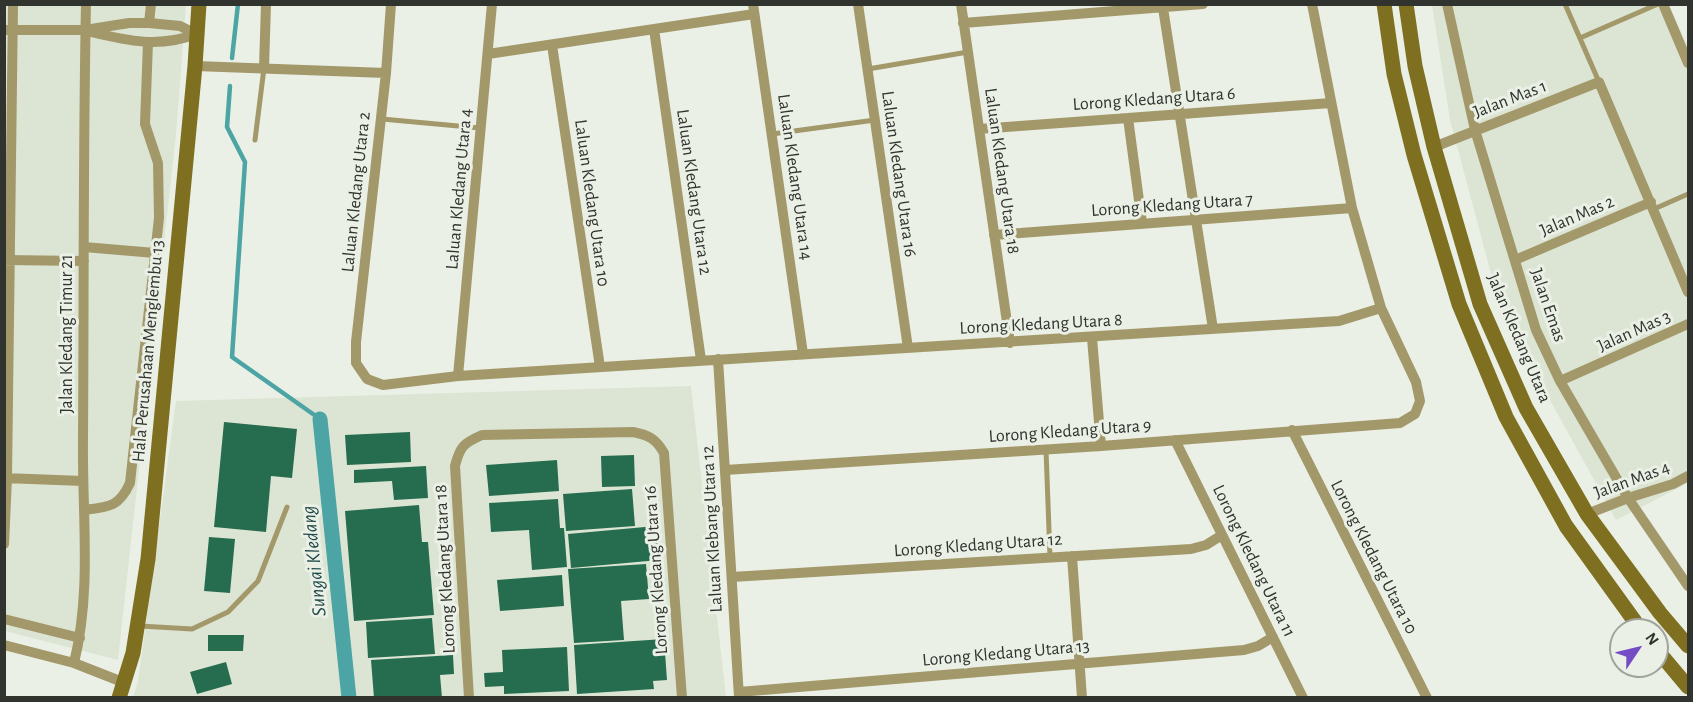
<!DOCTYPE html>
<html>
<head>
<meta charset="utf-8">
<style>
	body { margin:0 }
	#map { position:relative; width:1693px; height:702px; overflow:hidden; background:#eaf0e5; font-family:"Alegreya Sans",sans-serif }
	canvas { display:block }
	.frame { position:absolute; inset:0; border:6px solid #30332e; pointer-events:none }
	.north { position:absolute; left:1609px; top:618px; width:60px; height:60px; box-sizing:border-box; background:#eaf0e5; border:2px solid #a0a49c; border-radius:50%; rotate:55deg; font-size:16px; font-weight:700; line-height:24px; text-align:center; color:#30332e }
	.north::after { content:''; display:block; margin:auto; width:21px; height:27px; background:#744cc5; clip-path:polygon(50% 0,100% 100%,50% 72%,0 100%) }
</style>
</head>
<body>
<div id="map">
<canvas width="1693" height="702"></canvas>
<div class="frame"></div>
<div class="north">N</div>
</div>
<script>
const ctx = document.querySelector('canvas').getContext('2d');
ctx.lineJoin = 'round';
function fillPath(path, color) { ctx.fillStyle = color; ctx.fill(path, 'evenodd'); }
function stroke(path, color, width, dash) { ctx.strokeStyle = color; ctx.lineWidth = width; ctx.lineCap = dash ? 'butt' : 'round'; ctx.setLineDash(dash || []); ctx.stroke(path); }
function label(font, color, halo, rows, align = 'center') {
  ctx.font = font + ' "Alegreya Sans",sans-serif'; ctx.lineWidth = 6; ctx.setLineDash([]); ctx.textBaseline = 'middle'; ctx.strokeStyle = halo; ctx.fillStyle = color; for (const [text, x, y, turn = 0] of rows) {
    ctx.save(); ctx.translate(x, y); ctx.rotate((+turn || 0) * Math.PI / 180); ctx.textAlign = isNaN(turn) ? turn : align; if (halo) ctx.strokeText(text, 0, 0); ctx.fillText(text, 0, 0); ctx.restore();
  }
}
const built = new Path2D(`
	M4 5H186L176 134 118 660 5 631Z
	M1432 5H1669L1688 47V483L1616 520 1501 311 1450 120Z
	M691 386 726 697 133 698 138 681 176 401Z`);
const stream = new Path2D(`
	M232 58 238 4
	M230 86 227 127 245 162 232 357 320 419`);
const canal = new Path2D(`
	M320 419 349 698`);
const building = new Path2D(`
	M224 422 297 429 292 478 271 476 266 532 214 527Z
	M410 432 411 462 347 465 345 435Z
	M634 455 635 486 602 487 601 456Z
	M557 460 559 491 489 496 486 465Z
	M426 466 428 498 394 500 392 481 354 483V470Z
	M632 489 635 526 566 531 563 494Z
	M558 499 560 528H564L567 567 532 570 529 530 491 532 489 503Z
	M419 505 422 542H428L434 615 354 621 345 511Z
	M656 526 659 560 571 568 568 534Z
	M209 537 235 539 230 593 204 591Z
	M646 564 649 599 621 601 624 640 574 643 568 569Z
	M562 575 564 606 500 611 497 580Z
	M432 618 435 654 368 658 366 622Z
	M208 635H244L243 651H208Z
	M664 639 667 680 653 681 654 689 577 694 574 645Z
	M567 647 569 691 504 694V686L485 687 484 673 503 672 502 650Z
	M453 655 454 674 440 675 442 698H374L371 660Z
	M226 662 232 684 197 694 190 672Z`);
const lane = new Path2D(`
	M1565 4 1599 82
	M1580 38 1658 4
	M868 69 968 52
	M382 119 480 128
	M772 134 875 120
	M255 140 264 68
	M1654 209 1688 194
	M1046 450 1050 557
	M140 626 192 629 228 612 258 581 287 507`);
const street = new Path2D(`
	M391 4 386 73 356 342V363L367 379 383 385 458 376 1339 321 1381 308
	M753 4 803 354
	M858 4 908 348
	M961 4 1010 343
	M1447 4 1475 130 1536 330 1560 381 1628 498 1688 586
	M1663 4 1688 63
	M1163 8 1213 329
	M149 23 151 4
	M963 23 1203 4
	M654 29 701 360
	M4 30H85L129 23H149L180 26 196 34
	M91 32C128 41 160 48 196 34
	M552 45 600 367
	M488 54 754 14
	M195 66 386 73
	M264 68 266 4
	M1128 118 1142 223
	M979 129 1331 103
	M1434 147 1599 82 1688 292
	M994 235 1352 208
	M84 247 155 253
	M4 260 84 261
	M1515 260 1651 202
	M1092 338 1101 446
	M718 359 739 697
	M458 376 492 4
	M1560 381 1688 324
	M1292 430 1427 698
	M1175 440 1303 698
	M725 470 1101 446 1400 423 1415 414 1420 401 1416 382 1381 308 1352 208 1312 4
	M4 478 83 481
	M84 510C109 507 119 507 130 483L159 218 158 163 145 124 148 42
	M1587 514 1628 498 1673 484 1688 476
	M4 544 7 478 13 4
	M1072 556 1082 698
	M732 577 1191 549 1206 545 1222 535
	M4 619 80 638
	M4 645 74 663 125 683
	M74 663C92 590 82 515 83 441 84 296 83 150 86 4
	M739 692 1244 650 1258 646 1273 637
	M469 698 455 466C460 446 464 443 482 435L633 432C649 435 656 439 664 453L682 698`);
const secondary = new Path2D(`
	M1384 4 1394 74 1414 155 1459 304 1506 417 1566 526 1641 630
	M1406 4 1415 66 1434 147 1480 304 1526 408 1587 514 1660 613 1688 646
	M1657 650 1688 687
	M119 698 133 653 148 559 195 66 199 4`);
const streetNames = [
	["Lorong Kledang Utara 6",1154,99,-4],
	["Jalan Mas 1",1510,99,-21],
	["Laluan Kledang Utara 18",1002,171,82],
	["Laluan Kledang Utara 16",899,174,82],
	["Laluan Kledang Utara 14",795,177,82],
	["Laluan Kledang Utara 4",459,189,-85],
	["Laluan Kledang Utara 2",356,192,-84],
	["Laluan Kledang Utara 12",694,192,82],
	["Laluan Kledang Utara 10",592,203,82],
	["Lorong Kledang Utara 7",1172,205,-4],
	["Jalan Mas 2",1577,216,-23],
	["Jalan Emas",1548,305,71],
	["Lorong Kledang Utara 8",1041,324,-3],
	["Jalan Mas 3",1634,331,-24],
	["Jalan Kledang Timur 21",67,334,-90],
	["Jalan Kledang Utara",1519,338,67],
	["Hala Perusahaan Menglembu 13",148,351,-85],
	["Lorong Kledang Utara 9",1070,431,-4],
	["Jalan Mas 4",1632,480,-20],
	["Laluan Klebang Utara 12",712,529,-93],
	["Lorong Kledang Utara 12",978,545,-4],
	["Lorong Kledang Utara 10",1374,557,63],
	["Lorong Kledang Utara 11",1254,561,64],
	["Lorong Kledang Utara 18",445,569,-93],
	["Lorong Kledang Utara 16",656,570,-94],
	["Lorong Kledang Utara 13",1006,653,-5]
];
const waterNames = [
	["Sungai Kledang",314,561,-96]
];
fillPath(built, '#dce5d4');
stroke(stream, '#4ca4a4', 4.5);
stroke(canal, '#4ca4a4', 15);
fillPath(building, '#266c4f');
stroke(lane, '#a3986a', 5);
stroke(street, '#a3986a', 10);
stroke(secondary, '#7f6f20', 15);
label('18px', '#30332e', '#eaf0e5', streetNames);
label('italic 20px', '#1e4748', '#eaf0e5', waterNames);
</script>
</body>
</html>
